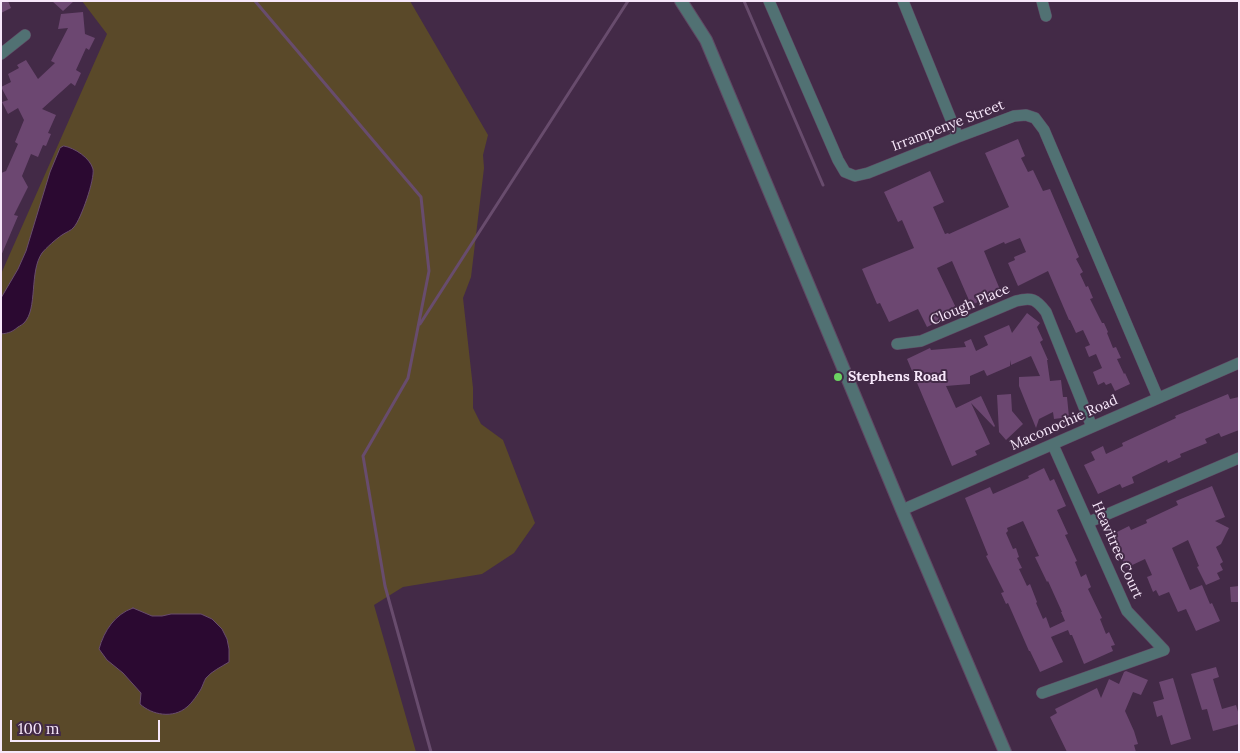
<!DOCTYPE html>
<html>
<head>
<meta charset="utf-8">
<style>
	body { margin:0 }
	#map { position:relative; width:1240px; height:753px; overflow:hidden; background:#432a47; font-family:Lora,serif }
	canvas { display:block }
	.frame { position:absolute; inset:0; border:2px solid #f7e7fa; pointer-events:none }
	.scale { position:absolute; left:10px; top:720px; width:150px; height:22px; box-sizing:border-box; border:2px solid #f7e7fa; border-top:0; padding-left:6px; font-size:15px; line-height:18px; white-space:nowrap; color:#f7e7fa; -webkit-text-stroke:4px #432a47; paint-order:stroke }
</style>
</head>
<body>
<div id="map">
<canvas width="1240" height="753"></canvas>
<div class="frame"></div>
<div class="scale">100 m</div>
</div>
<script>
const ctx = document.querySelector('canvas').getContext('2d');
ctx.lineJoin = 'round';
function fillPath(path, color) { ctx.fillStyle = color; ctx.fill(path, 'evenodd'); }
function stroke(path, color, width, dash) { ctx.strokeStyle = color; ctx.lineWidth = width; ctx.lineCap = dash ? 'butt' : 'round'; ctx.setLineDash(dash || []); ctx.stroke(path); }
function label(font, color, halo, rows, align = 'center') {
  ctx.font = font + ' Lora,serif'; ctx.lineWidth = 4; ctx.setLineDash([]); ctx.textBaseline = 'middle'; ctx.strokeStyle = halo; ctx.fillStyle = color; for (const [text, x, y, turn = 0] of rows) {
    ctx.save(); ctx.translate(x, y); ctx.rotate((+turn || 0) * Math.PI / 180); ctx.textAlign = isNaN(turn) ? turn : align; if (halo) ctx.strokeText(text, 0, 0); ctx.fillText(text, 0, 0); ctx.restore();
  }
}
const green = new Path2D(`
	M82 1H410L488 135 483 155 484 168 471 277 463 298 473 388V408L481 424 503 440 535 523 514 553 482 574 403 587 374 605 416 752H1V274L107 34Z`);
const water = new Path2D(`
	M64 146C75 148 90 158 93 169 95 179 81 219 74 227 71 231 66 232 62 235 56 239 46 248 42 253 29 272 38 309 24 323 23 324 20 326 18 327 12 332 9 333 1 334V298L18 269 26 251 50 172 60 148Z
	M133 608 152 616H162L171 614H201L212 619 222 629 227 639 229 649V662C221 667 212 671 206 678 204 681 203 685 201 689 198 694 192 703 187 707 173 719 152 715 140 704L141 693 123 673 107 660 99 649C104 631 115 614 133 608Z`);
const stream = new Path2D(`
	M255 1 421 197 429 271 408 378 363 456 385 586 431 752
	M744 1 823 185
	M420 324 628 1`);
const building = new Path2D(`
	M1 1H8L11 8 1 13Z
	M52 1H74L63 11Z
	M83 12 85 34 95 38 89 50 86 48 76 70 81 73 75 86 71 83 42 109 56 115 48 133 51 134 46 146 43 145 38 157 31 154 22 176 28 187 14 215 18 216 1 256V173L6 171 18 144 15 142 24 120 18 108 8 114 2 102 8 100 1 87 11 82 8 74 19 68 17 65 26 60 38 79 55 63 51 61 68 28 58 29 61 14Z
	M1018 139 1025 156 1021 158 1028 172 1033 170 1043 191 1050 189 1079 257 1076 259 1083 272 1080 274 1086 287 1088 286 1093 298 1090 299 1102 323H1104L1108 332 1107 333 1113 348 1116 347 1121 358 1117 359 1124 374 1125 373 1130 384 1115 391 1111 383 1106 385 1104 382 1098 385 1093 372 1102 368 1096 354 1089 357 1085 347 1090 345 1083 330 1076 333 1070 320H1069L1048 271 1018 286 1008 263 1015 260 1014 257 1026 252 1020 238 1005 244 1004 242 984 251 1001 292 971 305 952 261 937 268 958 312 927 327 918 309 889 322 880 303 877 304 862 269 914 248 902 220 898 222 884 192 930 171 944 202 933 207 945 234 948 233 949 234 1009 207 985 153Z
	M1027 313 1040 323 1037 327 1043 340 1040 342 1048 360H1047L1050 381 1061 380 1063 397H1067L1069 417 1054 419 1053 412 1039 419 1036 428 1019 386V377L1040 376 1031 356 1011 365 1010 360V366L987 376 984 370 970 376V384L946 386 956 408 981 396 995 426 994 427 971 403 990 444 975 451 977 455 952 466 907 359 930 348 931 350 966 347 964 342 971 339 976 351 988 345 984 336 1009 325 1012 333Z
	M1011 394 1012 411 1023 424 1006 440 999 432 997 395Z
	M1228 394 1230 399 1239 397V430L1221 437 1219 433 1205 439 1207 443 1180 454 1181 457 1168 463 1167 460 1132 477 1134 483 1122 488 1120 484 1098 494 1084 465 1095 460 1091 452 1103 446 1106 454 1123 446 1122 443 1176 418 1175 416Z
	M1044 468 1050 481 1054 479 1066 506 1057 510 1068 534 1065 535 1077 561 1075 562 1081 577 1086 574 1091 587 1088 589 1102 618 1100 619 1106 634 1109 632 1115 645 1111 646 1113 651 1084 664 1072 635H1070L1068 630 1051 637 1063 662 1040 672 1030 651H1029L1008 603 1006 604 1001 593 1004 592 986 556 988 555 965 498 990 487 993 494 1029 478 1028 476ZM1023 521 1039 556 1035 557 1047 582 1048 581 1062 612H1061L1065 621 1050 628 1046 617 1043 619 1036 603 1037 602 1030 584 1027 586 1019 569 1022 568 1017 558 1019 557 1016 548 1013 549 1006 533 1008 531 1007 528Z
	M1212 486 1225 517 1215 521 1229 528 1221 544 1216 547 1223 562 1220 564 1223 570 1217 573 1220 579 1206 585 1197 567 1199 566 1188 540 1172 548 1190 590 1202 585 1210 604 1212 603 1220 621 1196 631 1186 609 1178 612 1169 592 1159 596 1156 590 1153 592 1147 577 1152 575 1145 559 1126 568 1112 538 1118 535 1117 532 1129 526 1131 530 1147 523 1146 520 1178 505 1176 501Z
	M1239 586V602H1231L1230 587Z
	M1216 667 1219 677 1213 679 1222 709 1236 705 1239 715V724L1213 731 1207 709 1202 710 1191 674Z
	M1126 671 1148 680 1141 695 1133 692 1125 711 1134 731 1138 744 1134 745 1136 752H1067L1050 717 1057 713 1055 709 1097 688 1101 698 1109 679 1119 684 1124 672Z
	M1173 678 1191 739 1171 745 1162 715 1157 717 1153 702 1164 699 1159 682Z`);
const minor = new Path2D(`
	M769 1 838 160 845 172 855 176 868 173 958 137 1014 116 1026 115 1035 118 1044 130 1158 398
	M903 1 958 137
	M1042 1 1046 16
	M1 54 25 35
	M897 344 921 341 1016 301C1032 297 1036 299 1046 312L1092 427
	M902 510 1239 363
	M1089 522 1239 458
	M1042 693 1164 650 1127 611 1053 445`);
const tertiary = new Path2D(`
	M681 1 706 40 839 358 902 510 1005 752`);
const markers = [
	[838,377,5,"#6cd362"]
];
const streetNames = [
	["Irrampenye Street",948,126,-21],
	["Clough Place",970,305,-23],
	["Maconochie Road",1064,423,-24],
	["Heavitree Court",1117,550,66]
];
const poiNames = [
	["Stephens Road",848,377]
];
fillPath(green, '#5a4929');
fillPath(water, '#2b0931');
stroke(water, '#684c6d', 1);
stroke(stream, '#684c6d', 3);
fillPath(building, '#6c4771');
stroke(minor, '#604864', 12);
stroke(tertiary, '#604864', 14);
stroke(minor, '#517173', 11);
stroke(tertiary, '#517173', 12);
for (const [x, y, r, color] of markers) { const dot = new Path2D(); dot.arc(x, y, r, 0, 2 * Math.PI); ctx.fillStyle = color; ctx.fill(dot); stroke(dot, '#432a47', 2); }
label('14px', '#f7e7fa', '#432a47', streetNames);
label('bold 14px', '#f7e7fa', '#432a47', poiNames, 'left');
</script>
</body>
</html>
